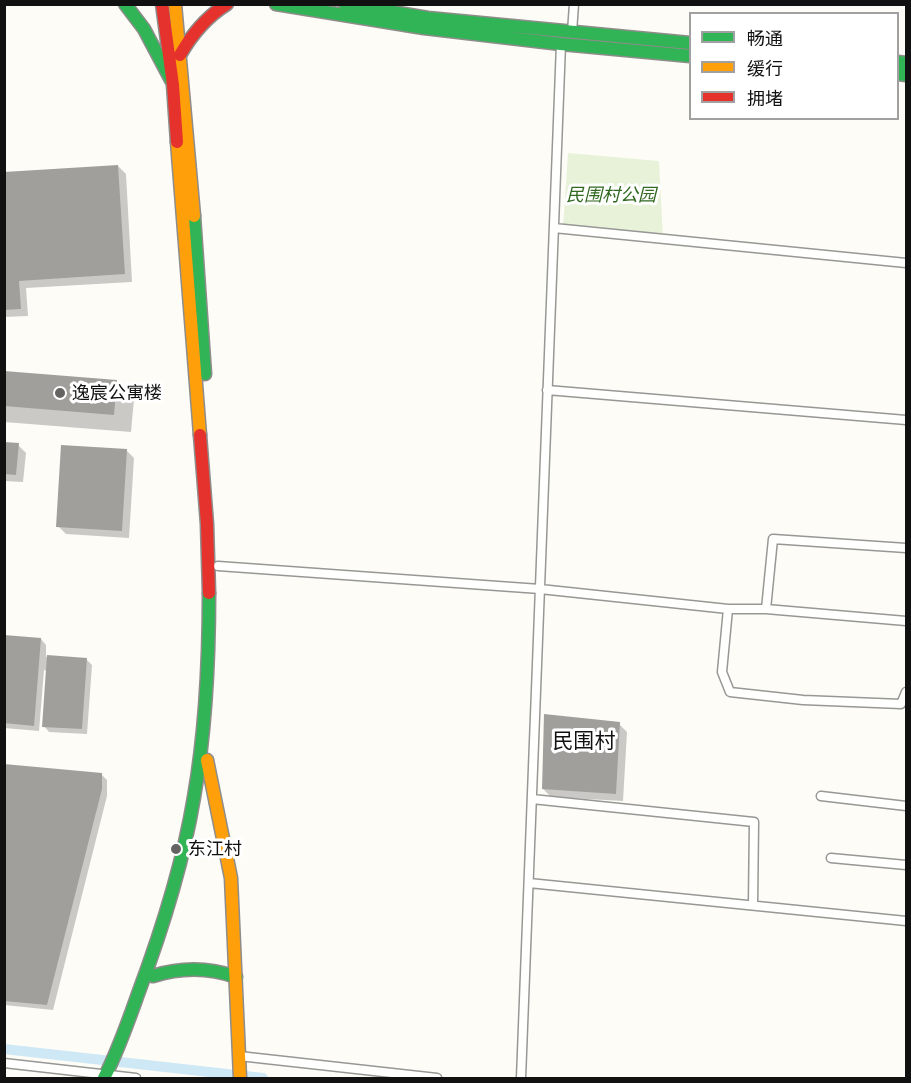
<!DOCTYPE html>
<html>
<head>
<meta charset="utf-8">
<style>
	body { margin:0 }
	#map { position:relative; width:911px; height:1083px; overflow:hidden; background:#fdfcf7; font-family:"Playfair Display","Noto Sans SC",serif }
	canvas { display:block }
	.frame { position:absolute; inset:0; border:6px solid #111; pointer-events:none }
	.legend { position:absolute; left:689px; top:12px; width:210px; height:108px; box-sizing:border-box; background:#fff; border:2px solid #a0a0a0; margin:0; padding:8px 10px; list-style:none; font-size:18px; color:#111 }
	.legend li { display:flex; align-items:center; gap:12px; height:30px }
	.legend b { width:30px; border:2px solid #a0a0a0 }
</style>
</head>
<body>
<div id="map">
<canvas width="911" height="1083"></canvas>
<div class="frame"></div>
<ul class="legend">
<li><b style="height:8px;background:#30b455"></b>畅通</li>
<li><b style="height:8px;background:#ff9f0a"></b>缓行</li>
<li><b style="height:8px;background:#e5322d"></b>拥堵</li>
</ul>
</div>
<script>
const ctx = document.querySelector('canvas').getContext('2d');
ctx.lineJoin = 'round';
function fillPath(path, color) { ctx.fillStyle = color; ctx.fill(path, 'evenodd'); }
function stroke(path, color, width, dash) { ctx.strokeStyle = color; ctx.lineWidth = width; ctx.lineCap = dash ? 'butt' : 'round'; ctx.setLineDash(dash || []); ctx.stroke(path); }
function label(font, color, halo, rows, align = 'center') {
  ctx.font = font + ' "Playfair Display","Noto Sans SC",serif'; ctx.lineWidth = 6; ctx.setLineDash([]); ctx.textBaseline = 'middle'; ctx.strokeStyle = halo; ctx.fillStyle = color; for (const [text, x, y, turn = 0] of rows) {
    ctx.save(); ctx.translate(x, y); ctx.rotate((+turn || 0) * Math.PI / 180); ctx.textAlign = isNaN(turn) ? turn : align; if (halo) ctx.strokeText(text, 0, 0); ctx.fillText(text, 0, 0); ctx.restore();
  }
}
const green = new Path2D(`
	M568 153 659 161 663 239 563 229Z`);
const shadow = new Path2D(`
	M118 166 126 174 132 282 26 288 28 316 4 317V173Z
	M4 373 116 381 134 399 131 432 4 422Z
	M4 444 18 445 26 453 23 482 4 481Z
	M126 450 134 458 129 538 66 534 58 526Z
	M4 637 41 639 46 645V657L86 659 92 665 87 734 49 732 44 726 47 671 44 670 39 731 4 728Z
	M619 724 627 732 623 801 551 797 543 789Z
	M4 766 101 774 107 780V796L53 1010 4 1005Z`);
const canal = new Path2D(`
	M4 1049 263 1078`);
const building = new Path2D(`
	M118 165 125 274 19 281 21 309 4 310V172Z
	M4 371 117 380 114 415 4 406Z
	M4 442 19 443 16 475 4 474Z
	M61 445 127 449 122 531 56 527Z
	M4 635 41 638 34 726 4 723Z
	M47 655 87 658 82 729 42 727Z
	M544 714 620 722 616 794 542 789Z
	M4 764 102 773V789L47 1005 4 1001Z`);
const street = new Path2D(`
	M572 32 574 4
	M554 228 906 263
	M547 390 906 420
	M218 566 540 589 728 609H766L906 621
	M728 609 722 672 730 692 803 700 901 704 906 692
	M766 609 773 539 906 548
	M821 796 906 806
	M532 799 754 822 753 905
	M831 858 906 865
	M529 883 906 921
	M239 1056 437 1078
	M4 1063 136 1078
	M521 1078 561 44`);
const fast = new Path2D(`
	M125 4 144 29 171 80
	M276 4 424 28 561 44 690 56
	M345 4 428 18 690 43
	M898 62 906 63
	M898 74 906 75
	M194 216 205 374
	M153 976C182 967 208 967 236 977
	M104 1078C118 1051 128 1022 138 994 162 930 183 864 194 797 206 729 209 661 209 593`);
const slow = new Path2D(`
	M175 4 194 216
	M177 142 200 435
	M207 760 231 878 240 1078`);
const jam = new Path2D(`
	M162 4 173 85 177 142
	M180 55C192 34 206 17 227 4
	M200 435 207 524 209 593`);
const markers = [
	[60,393,6,"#646362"],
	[176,849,6,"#646362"]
];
const parkNames = [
	["民围村公园",611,195]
];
const poiNames = [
	["逸宸公寓楼",72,393],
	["东江村",188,849]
];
const quarterNames = [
	["民围村",584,741]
];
fillPath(green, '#e7f2d8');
fillPath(shadow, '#0003');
stroke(canal, '#cfe8f6', 10);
fillPath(building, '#a19f9c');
stroke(street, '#979795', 11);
stroke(fast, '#8e8d8b', 15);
stroke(slow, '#8e8d8b', 15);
stroke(jam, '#8e8d8b', 15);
stroke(street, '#fffffe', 8);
stroke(fast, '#30b455', 12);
stroke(slow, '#ff9f0a', 12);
stroke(jam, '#e5322d', 12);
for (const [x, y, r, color] of markers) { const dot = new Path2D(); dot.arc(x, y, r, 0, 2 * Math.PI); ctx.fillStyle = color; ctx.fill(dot); stroke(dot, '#fff', 2); }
label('italic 18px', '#316921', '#fff', parkNames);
label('18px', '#111', '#fff', poiNames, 'left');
label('21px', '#111', '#fff', quarterNames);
</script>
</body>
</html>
